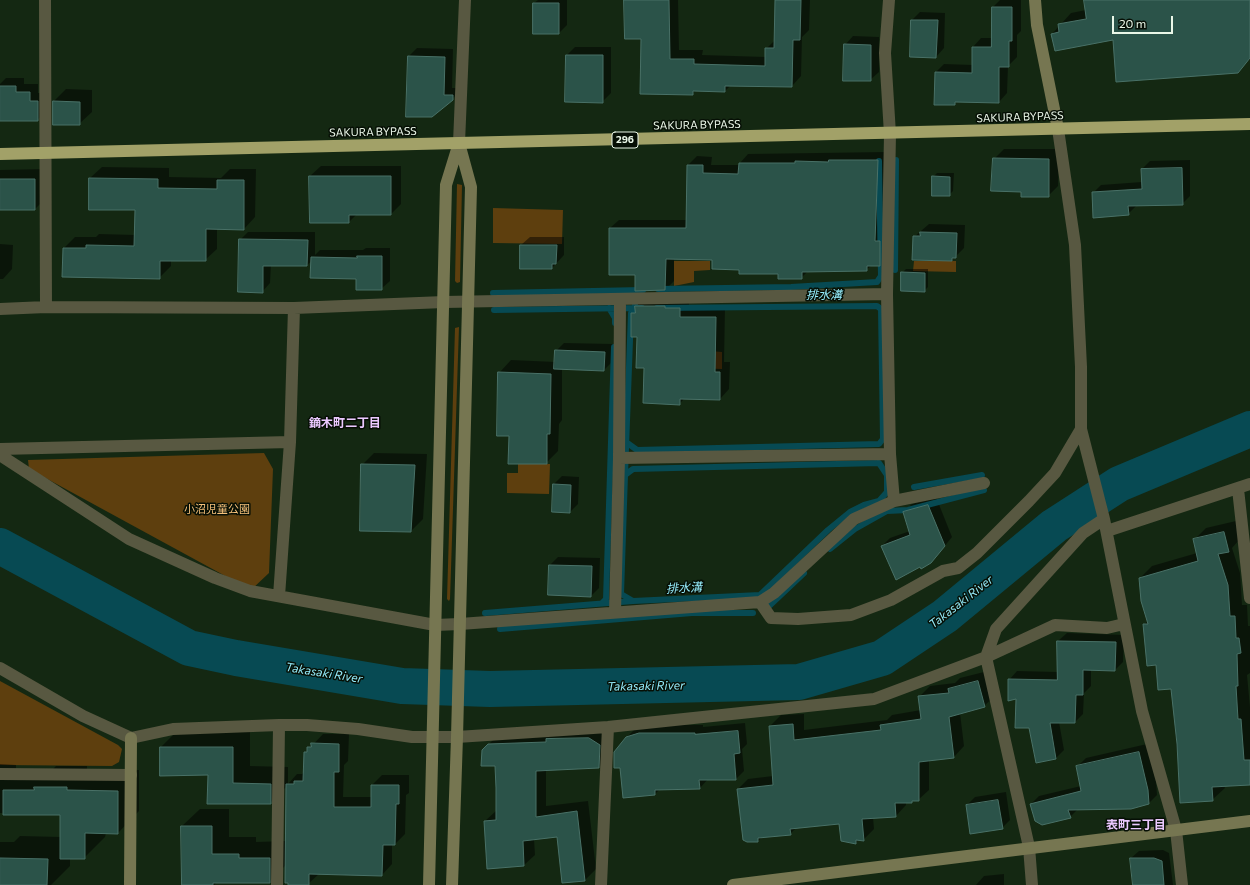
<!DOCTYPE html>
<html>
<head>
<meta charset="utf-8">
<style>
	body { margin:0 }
	#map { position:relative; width:1250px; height:885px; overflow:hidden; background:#142812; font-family:Commissioner,sans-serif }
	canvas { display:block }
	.scale { position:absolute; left:1112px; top:16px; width:61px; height:18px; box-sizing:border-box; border:2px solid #eaf7e8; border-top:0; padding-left:5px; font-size:12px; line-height:14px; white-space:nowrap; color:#eaf7e8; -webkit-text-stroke:3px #060f05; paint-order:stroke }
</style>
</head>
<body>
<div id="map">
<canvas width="1250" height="885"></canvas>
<div class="scale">20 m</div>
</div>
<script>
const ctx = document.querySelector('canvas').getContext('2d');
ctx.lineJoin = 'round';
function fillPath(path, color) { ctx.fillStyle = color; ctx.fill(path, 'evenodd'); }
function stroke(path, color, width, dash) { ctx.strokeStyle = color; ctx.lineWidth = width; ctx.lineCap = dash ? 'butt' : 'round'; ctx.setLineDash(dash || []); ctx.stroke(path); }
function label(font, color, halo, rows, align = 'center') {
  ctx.font = font + ' Commissioner,"Noto Sans JP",sans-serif'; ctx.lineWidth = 3; ctx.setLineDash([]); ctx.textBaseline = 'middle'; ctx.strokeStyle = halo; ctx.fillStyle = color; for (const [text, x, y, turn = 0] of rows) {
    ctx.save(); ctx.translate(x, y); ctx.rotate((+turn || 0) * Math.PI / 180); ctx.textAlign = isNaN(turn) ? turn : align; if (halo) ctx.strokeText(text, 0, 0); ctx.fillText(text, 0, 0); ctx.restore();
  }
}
const green = new Path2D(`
	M457 184 462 185 460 282 457 283 455 281Z
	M493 208 563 210 562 244 493 243Z
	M674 261H710V270L694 271V282L674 286Z
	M914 261H956V272L913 271Z
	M459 327 450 599 449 601 447 599 455 328Z
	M710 351 722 352V369L689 368Z
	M264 453 273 469 269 573 251 590 29 469 28 460Z
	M518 464H550L549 494 507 493V473H518Z
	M0 681 118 745 122 749 119 762 112 766 0 765Z`);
const shadow = new Path2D(`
	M538 0H567V25L559 33 534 3Z
	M625 0H678L679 50H703L702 55 766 57V49L776 39V0H810L809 30 802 37 801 76 792 86 731 85 725 91 696 90 692 94 642 38Z
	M1000 0H1021V31L1017 35V57L1008 66 1007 93 999 102 957 101 954 104 936 72 944 64 973 65V47L981 38H993V7Z
	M1085 0H1250V59L1237 72 1114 38 1052 34 1071 13 1086 10Z
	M920 12 945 13 944 48 936 57 912 20Z
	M853 36 879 37V72L870 80 845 45Z
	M575 47H611V93L602 102 567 55Z
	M417 48 453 49 452 88H461V91L432 116 409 56Z
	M6 78H24V84H38V93H46V112L37 120H0V84Z
	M66 89 92 90V112L79 124 54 101Z
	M1004 149H1059L1058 186 1048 196 1022 191 994 159Z
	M886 152 888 256 879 265H872L866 270 808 271 801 278 740 269 713 259 674 258V281L665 290 636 274 610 228 619 220H687L688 165 697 156 712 157 711 165H740V163L748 154Z
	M1190 160V196L1182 204 1137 205 1128 214 1093 193 1101 185 1142 182V169L1150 161Z
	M321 166H401V204L391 214H357L349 222H311L310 176Z
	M102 167 169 168V177L221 178 230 169H256L255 217 244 229H217V249L205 260H171V266L159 278 64 248 75 237H96L99 234 136 235V208L90 178Z
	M45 169V199L35 209 0 210V170Z
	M937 173H954L953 191 949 195 933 177Z
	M929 224 965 225 964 248 952 260 914 237Z
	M248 232H315V255L320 250H363L366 248H390V281L381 289 357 278 312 261 307 265H271L270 283 262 292 240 240Z
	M530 237H564V255L552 268 521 245Z
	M0 244 13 245 12 269 3 279H0Z
	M906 269H928V287L924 291 902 273Z
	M645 297 689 299V308H725L724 362H730L729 389 720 399 685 398 679 404 645 367 632 313 636 310V306Z
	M564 343 613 344 612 362 604 370 562 369V420L559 424 558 451 546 463 510 435 499 373 511 360 556 362V351Z
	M374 453 427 454 423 519 411 531 362 465Z
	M562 476 579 477 578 504 570 512 554 484Z
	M936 497 952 537 939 553 882 546 890 538 910 531 904 512 912 504Z
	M1236 521 1240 539 1232 548 1240 573 1242 605H1247L1248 626H1250V673L1247 675 1250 707V784L1224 785 1225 788 1212 800 1181 802 1172 688 1157 664 1144 625 1148 621 1140 578 1152 566 1197 553 1194 540 1206 528Z
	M558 557 600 558 599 588 591 596 550 565Z
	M1067 633 1124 635 1123 662 1115 670H1091V686L1084 693 1083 714 1075 722H1059L1064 750 1056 758 1037 761 1030 727 1009 680 1017 671 1058 672V641Z
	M988 671 995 696 984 706 960 713 964 746 954 757 929 759V790L918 800 906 802V805L896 816 873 817 874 829 863 840 859 839 856 843 840 823 797 827 790 834 762 837 758 841 744 839 738 789 748 779 773 776 770 726 781 715 804 714V730L887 720 892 715 921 710 919 697 930 686 955 683 960 678Z
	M745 723 747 744 742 749 744 771 736 779H708L700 788 660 789 655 794 626 738 635 729 648 725H703V727Z
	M600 728 609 757 598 768 546 770V806L588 801 596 869 585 880 558 836 534 839 535 855 524 865 488 868 485 821 497 810 496 765 483 750 500 733Z
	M178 730H250V766L288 767V784L297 774H302L305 772V753L323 734H349L348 761 344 765 343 797H372V785L382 775H409V793L406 795 405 834 395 844H392V864L382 875 319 874 308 884 286 865 269 882H217L214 885H183L182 826 200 809H229V837H256V842L286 841 287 786 270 803 209 774 161 747Z
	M1147 744 1156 781 1157 795 1149 803 1078 809 1070 817 1031 804 1039 796 1081 786 1078 766 1086 758Z
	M0 764 16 765V769H53L56 766H87V770H139V811L118 833H106L105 837 84 858H70V866L51 885H0V842H14L20 836 61 837V814L0 813Z
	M1006 792 1010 820 1002 828 967 805 975 797Z
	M1163 850 1169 853 1173 885H1134L1131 858 1139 851Z
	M1004 874V885H976L984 876Z`);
const stream = new Path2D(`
	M895 270 896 160
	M658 289 791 287 877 282 881 276 879 161
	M493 293 643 290
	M609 308 615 318V323
	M494 310 635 308V305
	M626 442 637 450 879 444 883 439 881 309 877 306 657 308
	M879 463 887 475V492L879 501 864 505 850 512 828 530 760 595 633 601 621 594 625 475 633 469Z
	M625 475 631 313 635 308H642
	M914 487 982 475
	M830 549 855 529 887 511 908 510 984 490
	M946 597 953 610
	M602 603 606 599 614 347
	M767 608 804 573
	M485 613 633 601
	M500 629 692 613H753`);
const river = new Path2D(`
	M0 546 189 648 236 658 402 686 490 689 799 682 882 658 945 616 1054 526 1119 484 1250 429`);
const building = new Path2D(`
	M624 0H669L670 59H694V64L765 66V48H774L775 0H801L800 40H793L792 87 725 86V92L693 91V95L640 94 641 39H625Z
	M1084 0H1250V58L1238 73 1116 82 1113 40 1055 51 1051 34 1059 32 1058 24 1086 19Z
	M533 3H559V34H533Z
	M992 7H1012V41H1009V67H999V103L955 102V105H934L935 72 972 73V47H991Z
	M911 20H938L936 58 910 57Z
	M844 44 871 45V81H843Z
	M566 55H603V103L565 102Z
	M408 56 445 57 444 95H453V100L432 117H406Z
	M0 86H16V92H30V101H38V121H0Z
	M53 101 80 102V125H53Z
	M993 158 1049 159V197H1021V192L991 191Z
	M829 160H878L875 241H880V266H867V271L802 272V279H778V274H739V270L712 269V260L666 259 665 290 635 291V275H609V228H686L687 165H703V173L738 174 739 163H795V161L828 162Z
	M1182 168 1183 205 1128 206 1129 215 1093 218 1092 192 1142 189 1141 169Z
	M309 176H391V215H349V223H310Z
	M932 176 950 177V196H932Z
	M89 178 158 179V188L217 189V180H244V230L206 229V261H160V279L62 277 63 248H86V245L134 246 135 210H89Z
	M0 179H35V210H0Z
	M920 232 957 233 956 258H952V261L912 260 913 236H920Z
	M239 239 308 240 307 266H263V293L238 292Z
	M520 245H557L556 264H552V269H520Z
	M357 256H382V290H356V279L310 278 311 257 357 258Z
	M901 272 925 273V292L901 291Z
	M635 306H665V308H680V317H716L715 372H720V400L680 399V405L643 403 644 368H636L637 337H631V313H635Z
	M555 350 605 352 604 371 554 369Z
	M498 372 551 374 550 434H547V464H508L509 436H497Z
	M361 464 415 465 411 532 360 531Z
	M553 484 571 485 570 513 552 512Z
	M928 505 945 546 931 563 921 569 920 567 896 580 881 546 910 535 903 512Z
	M1224 532 1229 552 1218 554 1228 585 1230 616H1235L1236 638H1239L1241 653 1237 654 1238 686H1236L1238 719H1241L1244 760H1250V785L1212 787 1213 801 1180 803 1177 744 1171 689 1158 690 1156 665 1147 666 1143 624H1148L1141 601 1139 578 1198 561 1193 539Z
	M549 565 592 566 591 597 548 595Z
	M1057 641 1116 642 1115 671 1083 670V695H1076L1075 723H1050L1056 759 1036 763 1029 728H1015L1016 699 1008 701V679L1057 680Z
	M978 681 985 707 949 717 954 758 919 762V801H912V803H895L896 817 862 819 864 841 856 840V844L841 841 839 824 790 829 791 835 758 838V842H747L743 840 737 789 773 785 769 726 793 724 794 740 881 730 880 725 921 719 918 696 949 693 948 689Z
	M738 731 740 753 734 754 736 780H699L700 789 655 790V795L623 798 620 768H614V752L626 737 639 733H695V734Z
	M589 738 600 745 599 768 536 771V817L577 811 585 881 562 883 557 837 523 841 524 866 487 869 484 821 496 820V788L495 766H481L482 750 488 744 546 742V739Z
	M311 743 339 744V772H334V807H371V785H399V804H396L395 845H383L382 876 309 874V885H288V883H285L286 784H294V781H303L304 752H307V747H311Z
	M160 747H233V783L271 784V804H207L208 775 160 776Z
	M1139 752 1148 790 1149 804 1131 809 1068 810 1071 818 1042 825 1035 821 1030 804 1081 791 1076 766Z
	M34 787H67V790L118 791V834L85 833V859H60V815H3V790H34Z
	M998 800 1003 829 970 834 966 805Z
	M181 826H212V854H239V858H270V883H213V885H182Z
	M0 858 48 859 47 885H0Z
	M1130 858H1154L1162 861 1164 885H1133Z`);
const street = new Path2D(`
	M45 0 46 307
	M889 0 885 53 890 134 887 294 890 454 894 501
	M1058 129 1075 245 1081 367V429L1104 519 1142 711 1176 830 1182 885
	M459 143 465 0
	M0 309 46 307 294 308 444 302 887 294
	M0 449 290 442
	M0 455 129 539 215 578 250 591 435 625 460 624 760 602 774 593 854 519 894 501 984 483
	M619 458 890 454
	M1238 489 1250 598
	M1107 531 1250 484
	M279 596 290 442 294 308
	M760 602 771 618 798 619 851 615 891 600 943 571 958 568 977 553 1029 501 1055 473 1081 429
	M615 612 619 458 620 300
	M0 668 83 716 131 738 173 729 279 725H307L358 729 412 737H457L608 727 874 699 986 657 1055 625 1107 628 1124 624
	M0 774 131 775
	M277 885 279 725
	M601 885 608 727
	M1032 885 1029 847 986 657 996 629 1083 533 1104 519`);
const secondary = new Path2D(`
	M1035 0 1037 25 1058 129
	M130 885 131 738
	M429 885 446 185 459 143
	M452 885 457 737 471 187 459 143
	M733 885 1250 821`);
const highway = new Path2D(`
	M0 154 1250 124`);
const shields = [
	[625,140,26]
];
const shieldNames = [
	["296",625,140]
];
const streetNames = [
	["SAKURA BYPASS",1020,117,-2],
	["SAKURA BYPASS",697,125,-1],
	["SAKURA BYPASS",373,132,-1]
];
const parkNames = [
	["小沼児童公園",217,509]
];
const waterNames = [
	["排水溝",824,295],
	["排水溝",684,588,-3],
	["Takasaki River",961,602,-38],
	["Takasaki River",324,673,9],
	["Takasaki River",646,686,-1]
];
const neighbourhoodNames = [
	["鏑木町二丁目",345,423],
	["表町三丁目",1136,825]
];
fillPath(green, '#5e3f0e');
fillPath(shadow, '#0007');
stroke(stream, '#074a53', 6);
stroke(river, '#074a53', 36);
fillPath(building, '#2b5349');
stroke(building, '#497167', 1);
stroke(street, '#585841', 12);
stroke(secondary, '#767651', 12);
stroke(highway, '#a2a168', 12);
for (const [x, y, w] of shields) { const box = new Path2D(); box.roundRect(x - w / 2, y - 8, w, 16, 3); ctx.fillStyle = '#060f05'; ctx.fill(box); stroke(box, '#eaf7e8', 1); }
label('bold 10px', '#eaf7e8', null, shieldNames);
label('11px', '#eaf7e8', '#060f05', streetNames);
label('11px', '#f6c17a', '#060f05', parkNames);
label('italic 12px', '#94ebfa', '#060f05', waterNames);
label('bold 12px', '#ebc9ff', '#060f05', neighbourhoodNames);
</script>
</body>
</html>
